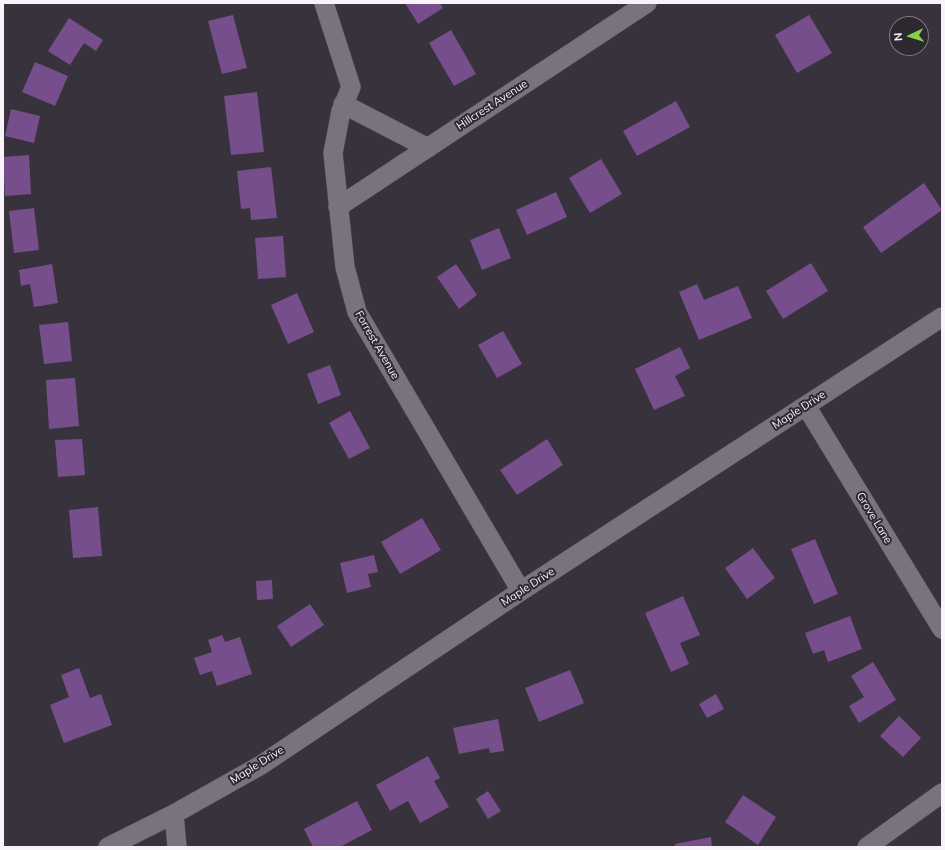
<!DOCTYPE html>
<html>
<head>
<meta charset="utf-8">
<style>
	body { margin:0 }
	#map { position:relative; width:945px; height:850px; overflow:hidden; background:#38323c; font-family:Mulish,sans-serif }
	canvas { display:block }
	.frame { position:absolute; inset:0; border:4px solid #f7f3f9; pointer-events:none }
	.north { position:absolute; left:889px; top:16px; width:40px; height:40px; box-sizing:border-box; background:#2e2831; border:1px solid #7e7981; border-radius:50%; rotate:266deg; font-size:11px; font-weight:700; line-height:16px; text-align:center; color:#f7f3f9 }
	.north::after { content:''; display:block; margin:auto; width:14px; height:18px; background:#87cf4b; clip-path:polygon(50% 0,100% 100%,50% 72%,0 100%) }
</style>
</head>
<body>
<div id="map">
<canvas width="945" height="850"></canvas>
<div class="frame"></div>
<div class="north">N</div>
</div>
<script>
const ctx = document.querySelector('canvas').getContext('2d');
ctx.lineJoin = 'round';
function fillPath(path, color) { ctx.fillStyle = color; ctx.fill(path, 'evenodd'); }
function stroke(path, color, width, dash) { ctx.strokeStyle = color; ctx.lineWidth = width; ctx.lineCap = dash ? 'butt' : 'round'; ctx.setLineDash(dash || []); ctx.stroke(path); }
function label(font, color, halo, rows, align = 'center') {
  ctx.font = font + ' Mulish,sans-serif'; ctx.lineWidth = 4; ctx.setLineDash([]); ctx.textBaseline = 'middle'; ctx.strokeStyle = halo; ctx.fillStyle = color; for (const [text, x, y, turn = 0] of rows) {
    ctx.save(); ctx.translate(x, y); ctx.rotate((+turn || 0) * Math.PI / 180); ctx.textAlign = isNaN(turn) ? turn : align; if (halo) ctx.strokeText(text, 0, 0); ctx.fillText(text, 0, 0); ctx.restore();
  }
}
const building = new Path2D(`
	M405 3H440L443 8 418 24Z
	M233 15 247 68 222 74 208 21Z
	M809 15 832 53 797 73 775 35Z
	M69 18 103 40 96 51 84 43 70 65 48 51Z
	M451 30 476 74 454 86 429 43Z
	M35 62 68 76 55 106 22 92Z
	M257 92 264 152 231 155 224 96Z
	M676 101 690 127 637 156 623 131Z
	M11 109 40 116 34 143 5 136Z
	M29 155 31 194 5 196 3 157Z
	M601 159 622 194 590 213 569 178Z
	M271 167 277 218 251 220 250 208 241 209 237 171Z
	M924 183 942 210 881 253 863 227Z
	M556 192 567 217 527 235 516 210Z
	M34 208 39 250 14 253 9 211Z
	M499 228 511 258 482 270 470 240Z
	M283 236 286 277 258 279 255 238Z
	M811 263 828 291 783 319 766 291Z
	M52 264 58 303 34 307 30 284 21 286 19 270Z
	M456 264 477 295 459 309 437 277Z
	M697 284 704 300 738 286 752 318 699 340 679 292Z
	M297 293 314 332 288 344 271 305Z
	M68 322 72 361 44 364 39 325Z
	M503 331 522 364 497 378 478 345Z
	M680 347 690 368 675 376 685 396 654 410 635 369Z
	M330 365 341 395 318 404 307 374Z
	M75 378 79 426 49 429 46 380Z
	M350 411 370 448 349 459 329 423Z
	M82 439 85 475 58 477 55 440Z
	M547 439 563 465 517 495 500 470Z
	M98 507 102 556 73 558 69 510Z
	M422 518 441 550 400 574 381 542Z
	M815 539 838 594 814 604 791 549Z
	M753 548 775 578 747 599 725 568Z
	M374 555 378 572 368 574 371 587 347 593 340 563Z
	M272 580 273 599 257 600 256 581Z
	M683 596 700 635 680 643 689 664 671 672 645 613Z
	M310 604 324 625 291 647 277 626Z
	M850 616 862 649 828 662 824 650 813 654 805 633Z
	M222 635 225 642 240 637 252 674 217 686 212 671 200 675 194 658 212 652 208 640Z
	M873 662 896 700 859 723 849 706 864 697 851 676Z
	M79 668 90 698 101 694 112 725 64 743 50 705 69 697 61 675Z
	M570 670 584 703 539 722 525 688Z
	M716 694 724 709 707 718 699 704Z
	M899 716 921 738 903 757 880 736Z
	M498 719 504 751 490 753 489 748 459 754 453 728Z
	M428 756 440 778 434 781 449 807 420 823 408 801 390 811 376 785Z
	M488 791 501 811 488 819 476 799Z
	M743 795 776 817 758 845 725 822Z
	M357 801 372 830 340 847H313L304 829Z
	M711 837 712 847H675V844Z`);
const street = new Path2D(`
	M324 3 351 87 341 111 333 153 345 267 357 312 521 591
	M343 104 428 148
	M338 207 647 3
	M806 406 942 629
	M174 814 177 847
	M108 847 174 814 261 765 521 591 942 317
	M867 847 942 793`);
const streetNames = [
	["Hillcrest Avenue",492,105,-33],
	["Forrest Avenue",377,345,60],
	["Maple Drive",799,410,-33],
	["Grove Lane",874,518,59],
	["Maple Drive",528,587,-33],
	["Maple Drive",257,765,-32]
];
fillPath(building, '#774e8c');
stroke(street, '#57525b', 20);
stroke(street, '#7a737e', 19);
label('11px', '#f7f3f9', '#2e2831', streetNames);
</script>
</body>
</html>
